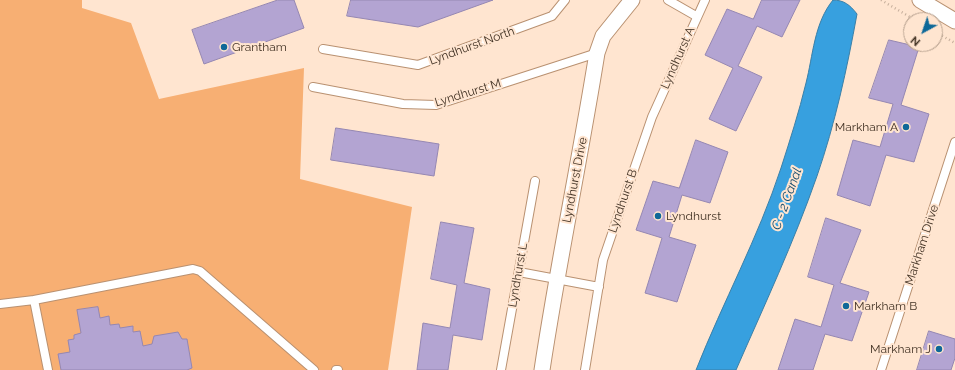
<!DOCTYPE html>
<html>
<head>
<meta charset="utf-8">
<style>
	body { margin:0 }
	#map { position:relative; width:955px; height:370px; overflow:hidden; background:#ffe5d0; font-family:Raleway,sans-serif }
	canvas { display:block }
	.north { position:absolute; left:903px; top:12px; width:40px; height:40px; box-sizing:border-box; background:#ffe5d0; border:1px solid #b39d8b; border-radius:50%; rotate:220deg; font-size:11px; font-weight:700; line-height:16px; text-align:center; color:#423224 }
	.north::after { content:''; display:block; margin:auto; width:14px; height:18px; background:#0e6898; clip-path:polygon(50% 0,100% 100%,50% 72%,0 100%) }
</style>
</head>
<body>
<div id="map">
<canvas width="955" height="370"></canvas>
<div class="north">N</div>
</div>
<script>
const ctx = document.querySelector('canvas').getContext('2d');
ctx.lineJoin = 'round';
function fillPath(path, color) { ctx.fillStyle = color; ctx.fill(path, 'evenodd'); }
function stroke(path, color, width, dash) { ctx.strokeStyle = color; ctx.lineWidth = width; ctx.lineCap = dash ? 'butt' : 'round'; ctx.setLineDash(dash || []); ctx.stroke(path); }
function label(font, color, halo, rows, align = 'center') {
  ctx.font = font + ' Raleway,sans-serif'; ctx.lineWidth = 4; ctx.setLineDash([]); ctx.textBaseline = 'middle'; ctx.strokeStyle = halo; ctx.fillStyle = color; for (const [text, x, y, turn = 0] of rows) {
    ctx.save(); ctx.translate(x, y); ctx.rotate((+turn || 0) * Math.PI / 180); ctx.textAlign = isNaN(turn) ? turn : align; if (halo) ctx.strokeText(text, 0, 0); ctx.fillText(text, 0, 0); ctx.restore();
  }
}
const green = new Path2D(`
	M0 0H82V8L131 23 159 99 304 68 300 179 412 207 388 370H0Z`);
const water = new Path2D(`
	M833 0C844 0 850 5 857 14 847 69 835 124 817 176 794 242 764 306 736 370H696C723 302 758 238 781 168 790 140 799 112 806 83 813 56 814 23 833 0Z`);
const building = new Path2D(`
	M278 0H294L304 28 204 64 192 30Z
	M351 0H493L418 27 347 16Z
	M762 0H800L782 37 757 26 738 66 762 77 736 131 709 119 733 68 705 55 727 9 753 19Z
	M889 40 919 47 901 105 929 114 914 162 886 155 870 206 837 195 853 140 880 147 893 104 869 98Z
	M336 128 439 144 434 176 331 160Z
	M696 140 728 152 710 203 682 195 669 237 696 245 677 302 645 293 662 238 636 230 653 181 679 188Z
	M826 218 861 230 840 283 869 292 852 341 825 334 813 370H778L795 319 821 327 834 285 808 277Z
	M441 222 474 228 464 283 490 289 482 340 453 335 448 370H417L423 323 450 328 457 285 431 279Z
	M98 307 100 318 109 316 110 325 119 324 120 328 133 326V332L140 331 143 346 152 344 154 336 178 332 182 339H187L192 368 187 370H61L58 354 70 352 68 340 74 339V335L81 333 77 310Z
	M929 331 955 339V358L951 370H917Z`);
const path = new Path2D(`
	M881 0 915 20
	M935 32 955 43`);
const lane = new Path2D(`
	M668 0 696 16
	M323 49 418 65 552 16 565 0
	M313 87 403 104 436 105 597 53
	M519 272 599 287
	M34 300 48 370
	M0 304 34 300 193 269 200 271 314 370
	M336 370H338
	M501 370 535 181
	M585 370 603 260 652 117 705 0
	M881 370 955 142`);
const street = new Path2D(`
	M920 0 955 21
	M542 370C558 264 580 159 597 53L603 36 632 0`);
const markers = [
	[224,47,4,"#0e6898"],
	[906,127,4,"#0e6898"],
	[658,216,4,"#0e6898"],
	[846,306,4,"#0e6898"],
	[939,349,4,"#0e6898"]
];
const streetNames = [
	["Lyndhurst North",472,46,-20],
	["Lyndhurst A",678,58,-66],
	["Lyndhurst M",468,93,-17],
	["Lyndhurst Drive",575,180,-79],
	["Lyndhurst B",623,201,-71],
	["Markham Drive",922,245,-72],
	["Lyndhurst L",518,275,-80]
];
const poiNames = [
	["Grantham",232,47],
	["Markham A",898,127,"right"],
	["Lyndhurst",666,216],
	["Markham B",854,306],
	["Markham J",931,349,"right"]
];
const waterNames = [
	["C - 2 Canal",787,199,-70]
];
fillPath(green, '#f7af73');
fillPath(water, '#37a0df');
stroke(water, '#3a7fa7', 1);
fillPath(building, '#b3a4d2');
stroke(building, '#9587b2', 1);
stroke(lane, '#b99171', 10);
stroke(street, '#b99171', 17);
stroke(path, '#c5ae9b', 2.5, [1, 3]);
stroke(lane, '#fff', 8);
stroke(street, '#fff', 15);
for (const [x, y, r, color] of markers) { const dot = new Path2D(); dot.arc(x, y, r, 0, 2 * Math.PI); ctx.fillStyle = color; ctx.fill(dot); stroke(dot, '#ffe5d0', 1.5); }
label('12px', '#423224', '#ffe5d0', streetNames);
label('12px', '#423224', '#ffe5d0', poiNames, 'left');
label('italic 13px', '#154b6c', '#ffe5d0', waterNames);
</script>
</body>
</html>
